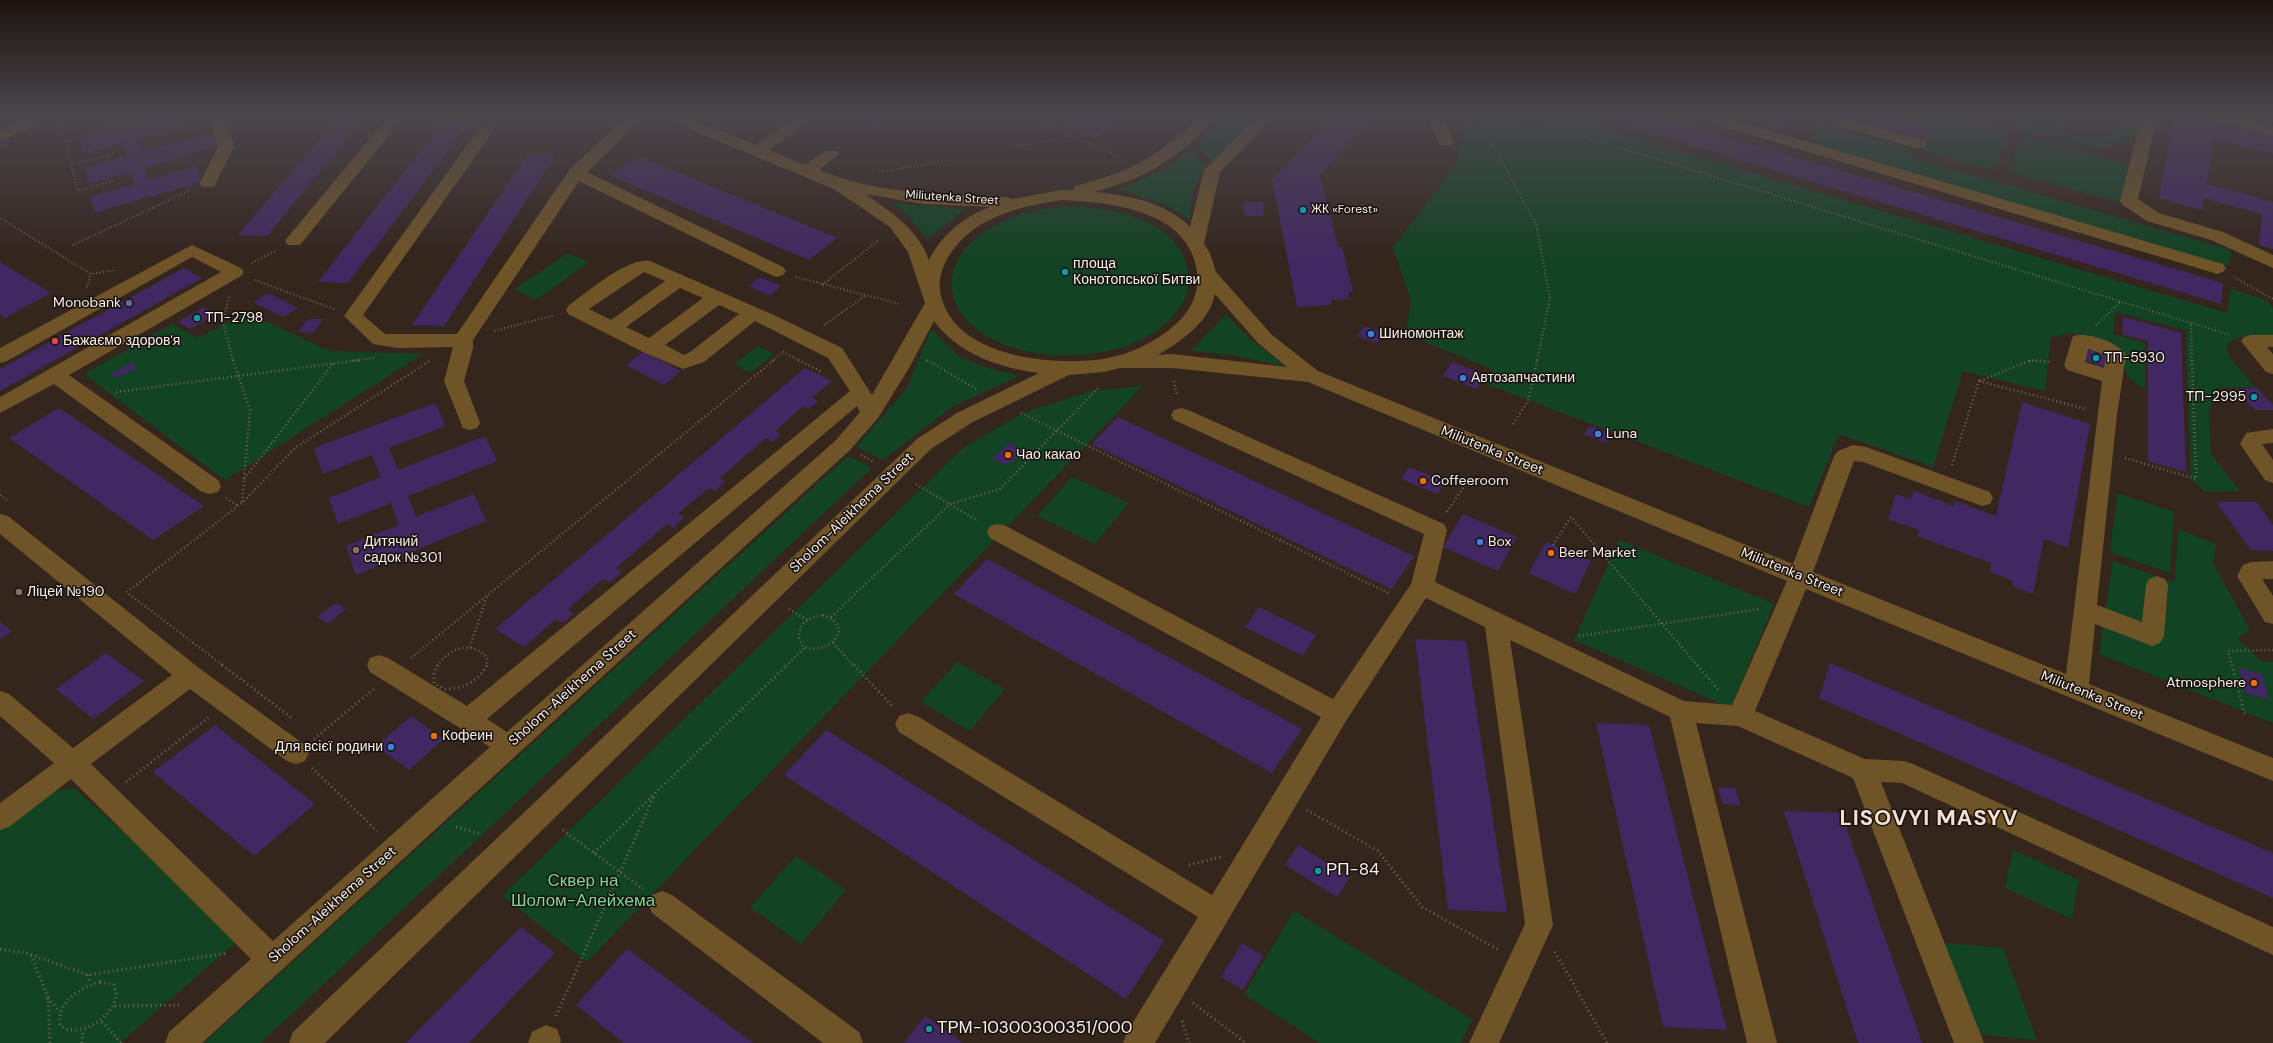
<!DOCTYPE html>
<html>
<head>
<meta charset="utf-8">
<style>
	body { margin:0 }
	canvas { display:block; background:#34251d }
</style>
</head>
<body>
<canvas width="2273" height="1043"></canvas>
<script>
const ctx = document.querySelector('canvas').getContext('2d');
ctx.lineJoin = 'round';
function fillPath(path, color) { ctx.fillStyle = color; ctx.fill(path, 'evenodd'); }
function stroke(path, color, width, dash) { ctx.strokeStyle = color; ctx.lineWidth = width; ctx.lineCap = dash ? 'butt' : 'round'; ctx.setLineDash(dash || []); ctx.stroke(path); }
function label(font, color, halo, rows, align = 'center') {
  ctx.font = font + ' "DM Sans",sans-serif'; ctx.lineWidth = 3; ctx.setLineDash([]); ctx.textBaseline = 'middle'; ctx.strokeStyle = halo; ctx.fillStyle = color; for (const [text, x, y, turn = 0] of rows) {
    ctx.save(); ctx.translate(x, y); ctx.rotate((+turn || 0) * Math.PI / 180); ctx.textAlign = isNaN(turn) ? turn : align; if (halo) ctx.strokeText(text, 0, 0); ctx.fillText(text, 0, 0); ctx.restore();
  }
}
const green = new Path2D(`
	M1227 114H1264L1211 161 1196 146Z
	M1466 114H1553L2227 313 2231 289 2266 300 2273 308V336L2239 337 2227 344 2229 357 2255 387 2217 388 2209 412 2211 454 2240 491 2205 492 2191 479 2186 330 2115 312 2113 334 2145 343V390L2127 376 2119 348 2072 333 2051 337 2045 391 1963 371 1933 467 1839 434 1809 507 1484 383 1493 370 1406 334 1411 300 1393 248 1456 164Z
	M1872 114H1943L2009 132 1994 171 1923 151 1931 130Z
	M1965 114C1974 114 1983 113 1992 114 2015 116 2110 158 2118 125L2110 114H2125L2132 123 2134 133C2122 150 2099 147 2080 145Z
	M1997 114H2072L2066 132Z
	M1819 124 1912 151 1910 157 2231 250 2229 266 1810 143Z
	M2021 135 2128 164 2120 203 2009 172Z
	M1191 150 1206 165 1192 192 1190 220 1169 206 1120 189 1166 169Z
	M893 203 966 209 927 239 913 221Z
	M1076 206C1114 209 1172 219 1186 262 1189 273 1190 284 1186 295 1165 347 1093 360 1044 354 1007 350 954 330 952 286 951 271 958 256 969 245 997 216 1038 208 1076 206Z
	M568 253 589 262 536 300 514 289Z
	M247 313 330 351 423 354 225 480 84 374 172 324 197 338Z
	M1226 314 1249 338 1285 366 1232 355 1191 351Z
	M931 329 957 355 984 367 1019 376 952 407 883 460 856 447 907 388Z
	M758 346 774 354 750 373 734 364Z
	M1143 386 587 962 502 896 962 449 1023 413 1091 391Z
	M848 456 872 468 261 1043H204Z
	M1072 477 1129 503 1095 544 1037 516Z
	M2117 493 2174 512 2170 573 2110 552Z
	M2178 529 2216 544 2213 563 2250 630 2237 639 2263 662H2273V723L2099 654 2113 561 2175 583Z
	M1619 540 1774 604 1731 708 1574 640Z
	M957 662 1005 689 970 731 921 702Z
	M75 788 240 939 120 1043H0V830L52 791Z
	M2013 850 2079 880 2072 919 2005 888Z
	M796 856 846 890 801 944 750 907Z
	M1294 911 1472 1019 1461 1043H1320L1244 994Z
	M1943 943 2003 948 2037 1040 1974 1034Z`);
const building = new Path2D(`
	M0 114H31L0 127Z
	M172 114H180L184 126 137 139 141 152 214 132 219 146 145 168 148 180 196 166 201 182 94 213 91 197 134 184 131 172 88 184 85 168 127 156 123 143 83 154 79 139Z
	M341 114H367L267 236 238 235Z
	M839 114H900L879 129Z
	M1072 114H1128L1097 138 1059 124Z
	M1336 114H1378L1320 175 1338 247H1342L1353 292H1348L1350 299 1331 300 1332 305 1297 307 1272 179Z
	M1586 114H1647L2223 283 2221 304Z
	M1776 114H1794L1785 130 1769 126Z
	M1831 114H1872L1932 130 1927 141Z
	M2174 114H2191L2273 135V154L2214 139 2207 184 2273 202V249L2259 245 2262 214 2204 198 2202 210 2159 198Z
	M443 122 469 123 348 283 318 282Z
	M5 138 12 142 0 148V140Z
	M528 154 556 155 444 326 412 325Z
	M638 156 837 238 809 260 609 175Z
	M1243 202H1263L1264 216H1244Z
	M0 262 51 293 5 318 0 314Z
	M184 268 202 278 0 391V369Z
	M760 277 781 286 770 296 749 286Z
	M268 293 298 308 283 317 253 302Z
	M204 307 216 315 190 329 178 322Z
	M2123 317 2181 333 2186 472 2148 461V341L2122 334Z
	M308 319H323L313 333 298 332Z
	M1364 326 1385 333 1377 343 1357 336Z
	M2083 348 2113 358 2110 369 2080 359Z
	M643 352 681 371 664 385 626 365Z
	M1452 362 1486 375 1477 389 1443 376Z
	M131 363 137 368 117 378 111 374Z
	M805 368 832 381 812 398 818 401 809 409 803 406 775 431 781 434 772 442 766 438 720 478 725 482 715 491 709 488 678 514 685 517 673 528 667 524 616 568 622 572 610 582 603 579 571 606 568 610 574 613 563 623 556 619 524 647 495 629Z
	M2257 388 2273 405V410H2255L2235 389Z
	M2022 402 2090 424 2068 548 2044 539 2033 594 2012 586 2013 581 1990 572 1991 563 1917 536 1919 530 1888 519 1896 494 1911 499 1914 491 1954 506 1955 501 1996 516Z
	M435 403 446 426 389 448 398 470 485 436 497 461 408 496 416 517 474 494 486 521 356 575 346 546 399 525 391 503 338 524 329 498 381 477 372 455 323 474 314 448Z
	M59 408 204 506 153 540 9 438Z
	M1118 417 1363 532 1414 556 1392 589 1092 444Z
	M1590 426 1611 434 1606 443 1584 434Z
	M1010 443 1024 451 1006 466 992 458Z
	M1409 467 1445 482 1437 494 1401 479Z
	M2216 502H2256L2273 525V551L2251 550Z
	M1463 514 1517 537 1498 571 1443 547Z
	M1546 542 1591 561 1575 594 1529 573Z
	M987 559 1033 584 1302 729 1272 773 954 594Z
	M336 603 346 609 327 624 317 617Z
	M1259 607 1316 635 1303 656 1245 627Z
	M0 622 12 631 0 639Z
	M1415 639 1466 641 1507 912 1448 910Z
	M106 653 144 681 93 719 56 689Z
	M1830 663 2273 853V898L1819 698Z
	M2239 668 2262 674 2269 699 2245 693Z
	M411 716 444 739 409 770 376 746Z
	M1596 723 1649 725 1727 1030 1663 1027Z
	M215 725 315 804 254 856 153 772Z
	M826 730 1164 941 1126 999 784 775Z
	M1718 788H1735L1740 805 1723 804Z
	M1784 811 1841 813 1922 1043H1858Z
	M1298 845 1350 877 1337 897 1285 865Z
	M521 927 555 953 469 1043H406Z
	M1242 943 1263 956 1243 990 1221 977Z
	M627 949 680 988 753 1043H624L576 1005Z
	M925 1016 963 1043H904Z`);
const pathFar2 = new Path2D(`
	M123 114 126 125
	M1476 114 1536 224 1550 298 1537 361
	M1510 114 2191 323
	M499 119 505 114
	M1042 124 1072 136
	M1158 124 1160 114
	M61 128 78 191 116 180
	M66 141 165 114
	M1014 147 1072 136 1119 156
	M72 165 115 153
	M879 172 949 160
	M0 218 91 274 115 270
	M73 245 191 190
	M252 263 276 251
	M796 277 900 304
	M2235 278 2273 299
	M254 280 334 309
	M822 285 879 240
	M87 287 91 274
	M229 297 223 322 233 361
	M824 325 865 296
	M2096 325 2121 301
	M494 331 555 315
	M927 360 928 361
	M352 361 374 358
	M772 361 783 352 800 361
	M2029 361H2039
	M2192 361 2191 323 2231 335`);
const pathFar1 = new Path2D(`
	M233 360 250 410 242 503
	M798 360 822 372
	M927 360 976 389
	M1174 381 1177 396
	M1980 381 2031 360 2052 362
	M116 392 360 360
	M1021 413 1390 594
	M1513 424 1528 401 1537 360
	M861 455 874 462
	M2125 458 2196 479 2192 360
	M1952 465 1979 381 2086 409
	M244 479 333 364
	M916 484 978 521
	M0 495 9 502
	M226 498 238 506
	M1447 512 1471 476
	M1553 545 1571 517 1698 666
	M127 592 242 503 295 448 431 360
	M129 594 224 666
	M789 609 807 620
	M823 615C858 628 826 657 803 646L799 638C798 622 810 618 823 615Z
	M831 617 950 504 1000 489 1100 386
	M1579 636 1760 609
	M833 643 854 666
	M470 647 487 596
	M411 658 774 360
	M437 666C449 648 472 640 487 658V666
	M786 666 805 647
	M2232 666 2228 651 2273 650`);
const path = new Path2D(`
	M222 665 292 718
	M438 665 434 672V683L444 689C462 689 479 682 487 665
	M854 665 893 707
	M1697 665 1720 692
	M2232 665 2245 716
	M314 739 375 688
	M312 768 377 831
	M126 782 209 717
	M1307 810 1378 851 1422 907 1499 950
	M456 827 482 834
	M563 830 643 889
	M594 853 787 665
	M1189 865 1221 857
	M0 949 26 953 88 975 228 953
	M1555 952 1607 1043
	M31 955 48 998 50 1043
	M88 975 90 984
	M100 982 114 985C115 989 117 993 116 997 113 1018 77 1040 60 1025 56 1002 81 987 100 982Z
	M48 998 60 1012
	M1193 1003 1246 1043
	M115 1006 180 1005
	M556 1016 654 796
	M1182 1021 1189 1043
	M102 1022 121 1043
	M82 1043 83 1031`);
const minor = new Path2D(`
	M37 114H58L56 117 0 141V130Z
	M209 114H225L234 147 214 187H202L200 183 218 147Z
	M390 114H406L300 245H288L285 241 288 237Z
	M630 114H647L587 172 783 267 786 271 783 275 777 277 771 275 579 181 473 340V348L464 381 480 423 477 428 470 430 463 428 444 381 453 347 398 348 373 344 344 316 480 127H492L494 130 363 315 385 334H457L570 169Z
	M659 114H680L756 145 801 114H819L817 117 769 150 805 165 825 151H837L839 154 819 170C877 194 943 195 1006 197L1013 199 1061 190H1073L1075 186C1136 170 1158 156 1203 114H1220C1216 121 1207 127 1201 133 1168 165 1138 180 1094 192 1127 195 1166 202 1190 227L1204 170 1260 114H1277L1220 172 1204 244 1210 253 1216 272 1272 335 1318 371 1793 564 1834 456 1838 451 1853 445 1866 447 1990 492 1993 498 1990 504 1982 506 1863 462 1854 461 1813 572 2066 674 2102 381 2067 370 2064 365 2073 336C2087 332 2118 342 2126 355L2117 415 2097 605 2142 622 2146 585 2149 579 2157 576 2165 579 2168 585 2164 636 2160 643 2152 646 2095 624 2089 684 2273 758V781L1806 589 1755 711 1865 759 1904 761 1913 764 2273 927V955L1902 783 1881 782 1984 1043H1954L1853 778 1738 726 1696 723 1777 1043H1747L1670 717 1510 640 1553 925 1499 1043H1469L1525 924 1485 627 1426 598 1346 721 1155 1043H1123L1127 1032 1198 917 899 732 895 724 899 716 908 713 917 716 1212 895 1321 717 990 538 987 532 990 526 998 524 1006 526 1333 699 1411 584 1424 534 1174 420 1171 415 1174 410 1181 408 1188 410 1444 524 1447 530 1435 582 1684 701 1732 705 1787 581 1308 382 1172 368H1120L1104 372 1069 375 971 423 931 449 325 1043H289L293 1032 917 439 957 413 1039 373C1000 368 958 354 934 321L909 368 878 418 850 450 202 1043H165L169 1032 251 959 71 779 9 827 0 830V803L54 763 0 716V691L9 694 73 748 172 675 0 534V514L8 516 199 668 305 745 309 753 305 761 296 764 287 761 190 689 91 764 273 941 490 747 370 672 367 665 370 658 379 655 388 658 467 706 850 391 828 358 755 321 704 362 683 369 643 352 568 314 566 310 568 306C586 293 629 256 650 261L776 316 842 348 872 395 925 303 908 252 890 227 834 189 661 117ZM865 194 924 204 990 207C964 217 942 234 929 260 918 229 891 212 865 194ZM1061 200C1104 202 1175 208 1193 256 1203 283 1196 306 1175 325 1155 342 1129 355 1103 359 1055 366 965 358 944 305 938 290 938 278 945 263 967 219 1016 207 1061 200ZM644 272 665 281 611 320 589 309ZM680 288 703 298 649 338 626 327ZM1215 294 1258 343 1287 367 1172 354 1158 355C1181 341 1209 323 1215 294ZM719 305 739 314 690 352 684 355 665 345ZM2088 349 2103 354 2106 356 2104 368 2085 362ZM857 406 860 412 836 440 507 732 487 719Z
	M1426 114H1442L1454 142 1452 145H1440Z
	M1689 114H1713L2223 264 2226 268 2223 272 2217 274 2211 272 1691 117Z
	M1806 114H1830L1925 141 1927 144 1925 147 1919 149 1808 117Z
	M2142 114H2158L2138 199 2159 213 2223 232 2273 255V268L2211 240 2147 221 2123 205 2120 201Z
	M2197 114H2223L2273 126V136L2199 117Z
	M192 245 241 268 244 272 241 276 69 375 218 480 221 486 218 492 210 494 202 492 54 384 0 413V397L221 272 192 257 7 361 0 363V348Z
	M2251 335H2273V347H2267L2273 354V374L2266 372 2241 341 2244 337Z
	M2273 429V443L2262 444 2273 460V483L2265 480 2240 444 2246 433Z
	M2273 561V579H2262L2273 596V624L2265 622 2237 576 2243 565 2251 562Z
	M662 891 672 895 859 1032 863 1043H823L652 913 648 904 652 895Z
	M546 1025 557 1029 561 1040 560 1043H528L532 1032Z`);
const markers = [
	[1303,210,4,"#0f9aa8"],
	[1065,272,4,"#0f9aa8"],
	[129,303,4,"#5c6f8a"],
	[197,318,4,"#0f9aa8"],
	[1371,334,4,"#3f7fe0"],
	[55,341,4,"#e0444e"],
	[2096,358,4,"#0f9aa8"],
	[1463,378,4,"#3f7fe0"],
	[2254,397,4,"#0f9aa8"],
	[1598,434,4,"#3f7fe0"],
	[1008,455,4,"#e8710a"],
	[1423,481,4,"#e8710a"],
	[1480,542,4,"#3f7fe0"],
	[356,550,4,"#8d6e63"],
	[1551,553,4,"#e8710a"],
	[19,592,4,"#8d6e63"],
	[2254,683,4,"#e8710a"],
	[434,736,4,"#e8710a"],
	[391,747,4,"#3f7fe0"],
	[1318,871,4,"#0f9aa8"],
	[929,1029,4,"#0f9aa8"]
];
const farStreetnames = [
	["Miliutenka Street",952,198,4]
];
const farPoinames = [
	["ЖК «Forest»",1311,210]
];
const poiNames = [
	["площа",1073,264],
	["Конотопської Битви",1073,280],
	["Monobank",121,303,"right"],
	["ТП-2798",205,318],
	["Шиномонтаж",1379,334],
	["Бажаємо здоров'я",63,341],
	["ТП-5930",2104,358],
	["Автозапчастини",1471,378],
	["ТП-2995",2246,397,"right"],
	["Luna",1606,434],
	["Чао какао",1016,455],
	["Coffeeroom",1431,481],
	["Дитячий",364,542],
	["садок №301",364,558],
	["Box",1488,542],
	["Beer Market",1559,553],
	["Ліцей №190",27,592],
	["Atmosphere",2246,683,"right"],
	["Кофеин",442,736],
	["Для всієї родини",383,747,"right"]
];
const streetNames = [
	["Miliutenka Street",1492,451,22],
	["Sholom-Aleikhema Street",852,513,-44],
	["Miliutenka Street",1792,573,22],
	["Sholom-Aleikhema Street",573,688,-42],
	["Miliutenka Street",2092,696,22],
	["Sholom-Aleikhema Street",333,905,-42]
];
const nearPoinames = [
	["РП-84",1326,871],
	["ТРМ-10300300351/000",937,1029]
];
const nearParknames = [
	["Сквер на",583,882],
	["Шолом-Алейхема",583,902]
];
const nearDistrictnames = [
	["LISOVYI MASYV",1929,819]
];
fillPath(green, '#124323');
fillPath(building, '#422862');
stroke(pathFar2, '#73665f', 2, [1, 2.5]);
stroke(pathFar1, '#73665f', 2.5, [1, 3]);
stroke(path, '#73665f', 3, [1, 3.5]);
fillPath(minor, '#6f5427');
const sky = ctx.createLinearGradient(0, 0, 0, 260);
sky.addColorStop(0, '#1d1410');
sky.addColorStop(0.44, '#4a464c');
sky.addColorStop(1, '#4a464c00');
ctx.fillStyle = sky;
ctx.fillRect(0, 0, 2273, 260);
for (const [x, y, r, color] of markers) { const dot = new Path2D(); dot.arc(x, y, r, 0, 2 * Math.PI); ctx.fillStyle = color; ctx.fill(dot); stroke(dot, '#17100c', 1.5); }
label('12px', '#fbf1eb', '#17100c', farStreetnames);
label('12px', '#fbf1eb', '#17100c', farPoinames, 'left');
label('14px', '#fbf1eb', '#17100c', poiNames, 'left');
label('14px', '#fbf1eb', '#17100c', streetNames);
label('17px', '#fbf1eb', '#17100c', nearPoinames, 'left');
label('17px', '#7dd997', '#17100c', nearParknames);
ctx.letterSpacing = '1px';
label('bold 22px', '#f4e0d5', '#17100c', nearDistrictnames);
ctx.letterSpacing = '0px';
</script>
</body>
</html>
